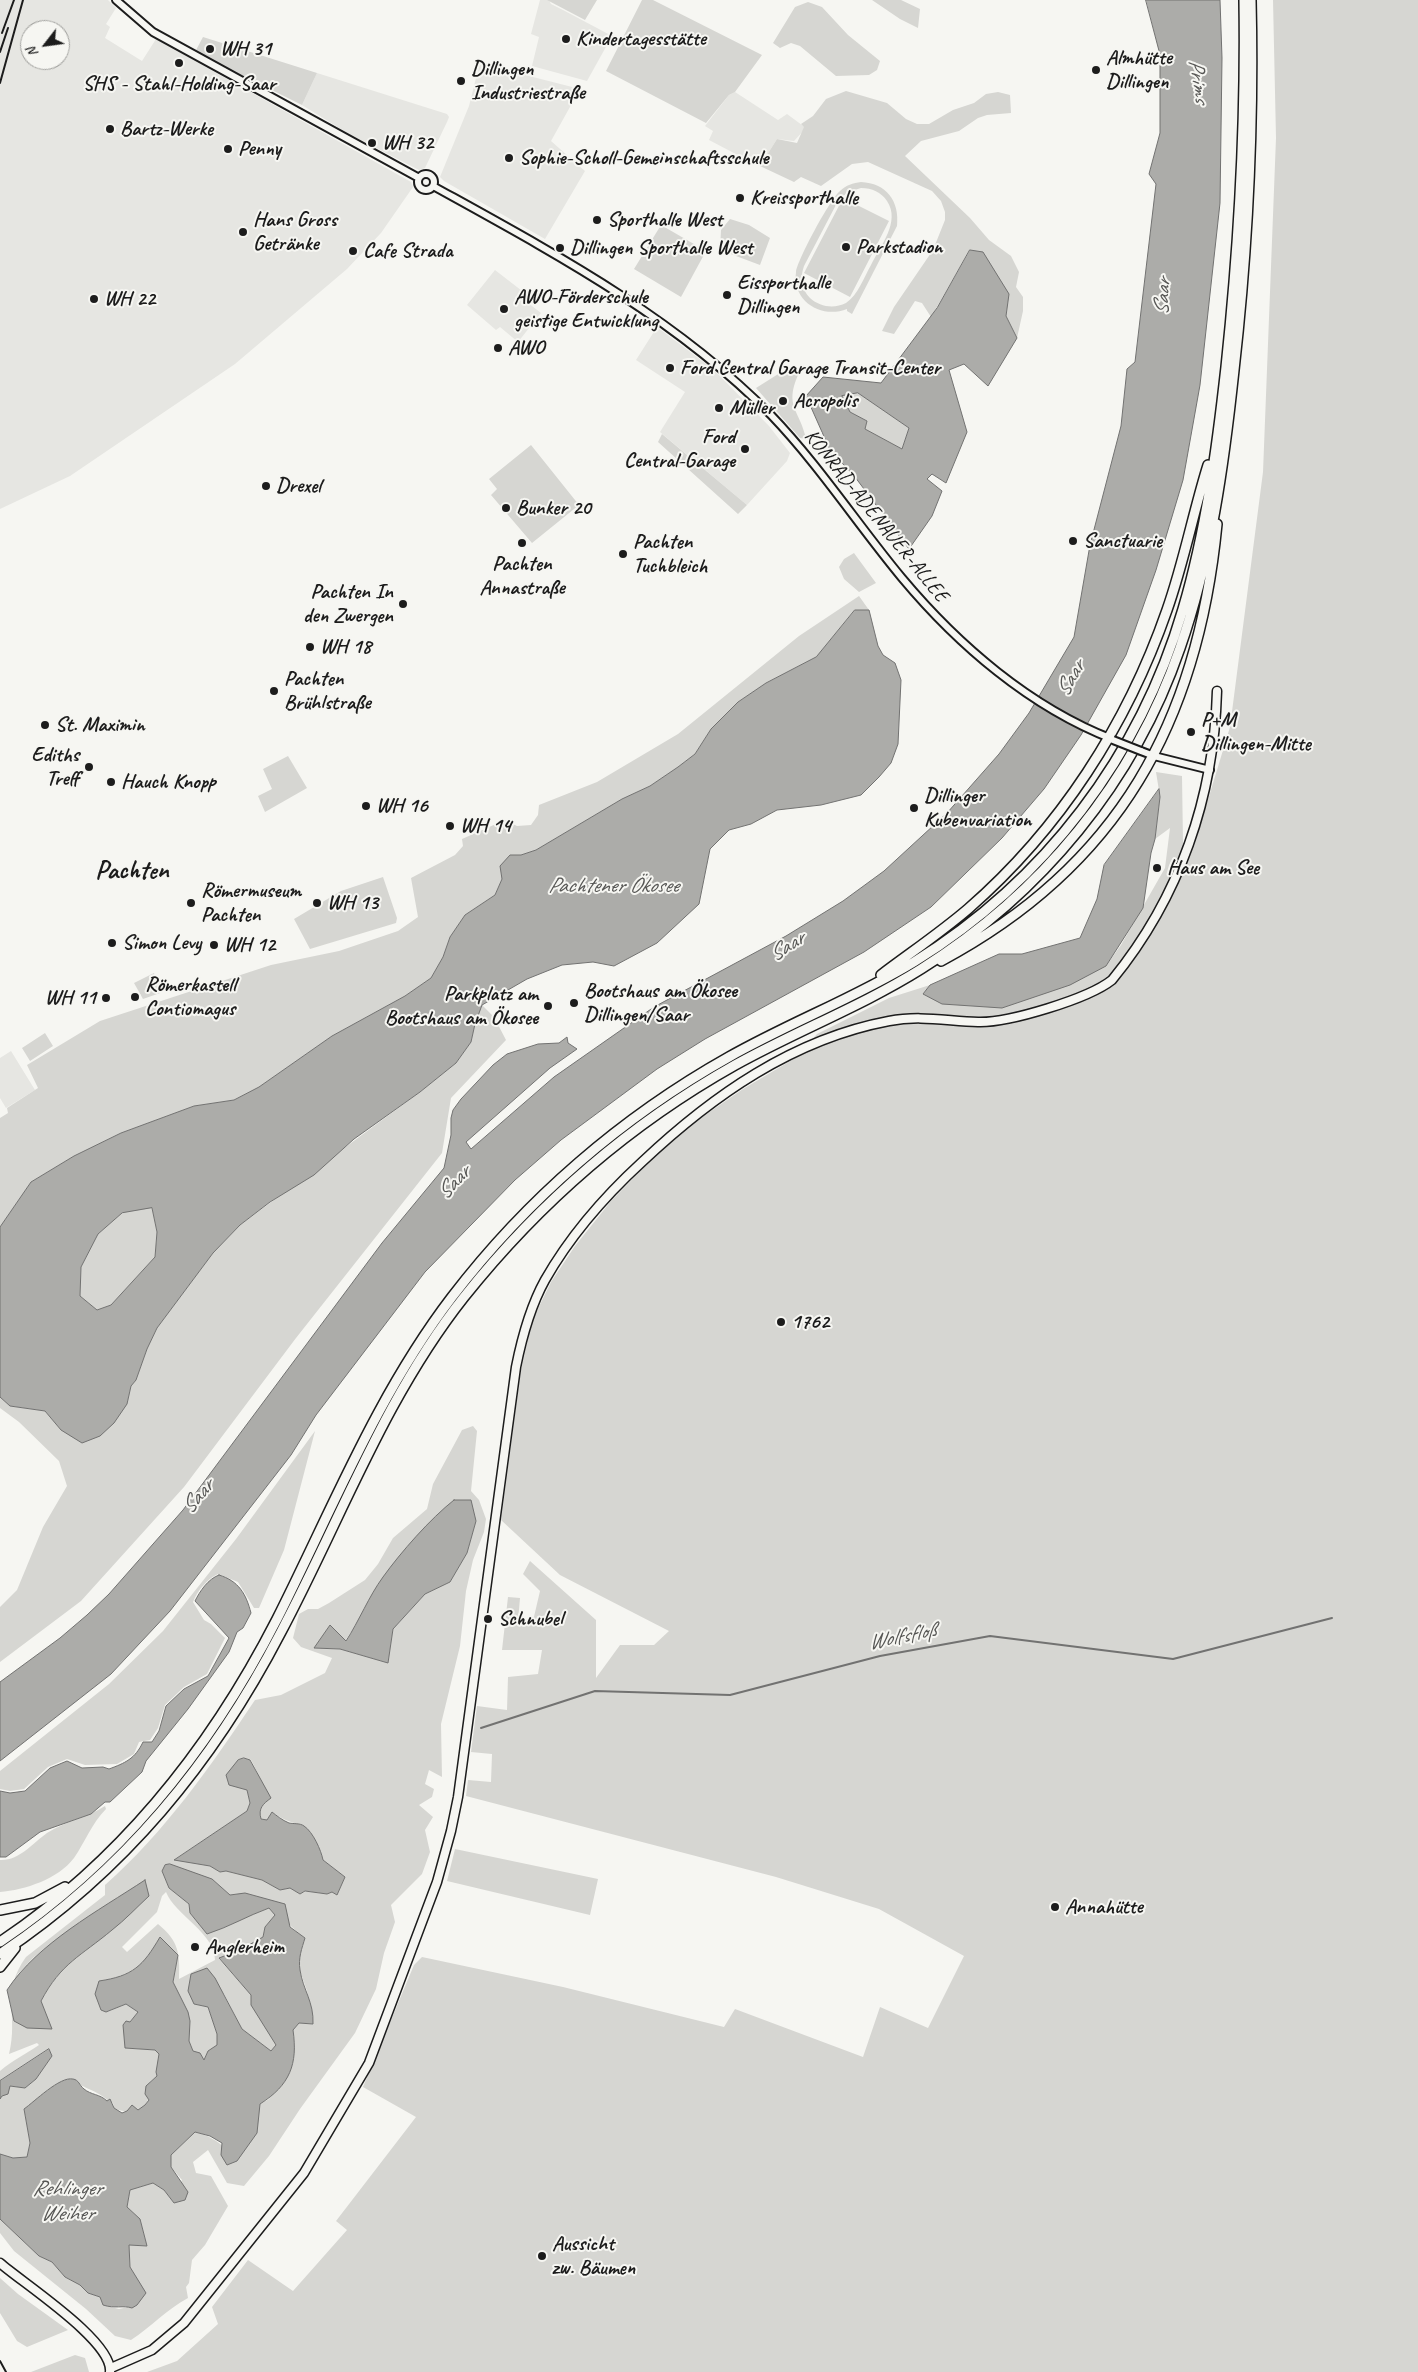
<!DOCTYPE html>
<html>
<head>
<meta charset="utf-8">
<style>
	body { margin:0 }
	#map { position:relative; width:1418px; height:2372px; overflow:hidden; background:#f6f6f2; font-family:Caveat,sans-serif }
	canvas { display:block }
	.north { position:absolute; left:20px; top:20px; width:50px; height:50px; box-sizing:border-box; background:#f6f6f2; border:1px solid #9f9f9c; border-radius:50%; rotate:240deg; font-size:14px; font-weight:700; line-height:20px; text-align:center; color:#1c1c1c }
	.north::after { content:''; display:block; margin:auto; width:18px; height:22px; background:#1c1c1c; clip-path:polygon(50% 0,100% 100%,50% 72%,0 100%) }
</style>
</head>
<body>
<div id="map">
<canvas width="1418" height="2372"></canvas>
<div class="north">N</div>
</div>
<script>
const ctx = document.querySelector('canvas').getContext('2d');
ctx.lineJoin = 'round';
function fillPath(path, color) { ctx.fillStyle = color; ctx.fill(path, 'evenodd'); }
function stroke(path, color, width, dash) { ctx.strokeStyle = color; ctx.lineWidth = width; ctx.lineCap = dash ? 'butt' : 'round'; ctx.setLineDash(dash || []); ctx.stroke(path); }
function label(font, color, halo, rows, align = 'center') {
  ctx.font = font + ' Caveat,sans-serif'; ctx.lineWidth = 4; ctx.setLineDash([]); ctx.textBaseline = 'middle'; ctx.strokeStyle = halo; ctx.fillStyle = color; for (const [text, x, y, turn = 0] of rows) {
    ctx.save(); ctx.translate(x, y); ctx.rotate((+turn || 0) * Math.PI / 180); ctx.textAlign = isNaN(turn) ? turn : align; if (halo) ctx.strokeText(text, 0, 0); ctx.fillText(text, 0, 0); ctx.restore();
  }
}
const built = new Path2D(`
	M0 0H108L116 8 106 24 110 27 105 38 142 61 156 39 411 182 413 187 381 233 347 269 235 364 70 476 0 509ZM30 30H60V60H30Z
	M540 0H549L551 4 563 10 612 36 587 81 532 66 539 37 531 34Z
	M482 64 580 89 551 141 585 171 545 239 444 181 440 177 469 106 479 66Z
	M317 73 447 114 449 117 447 122 425 168 419 170 349 134 302 105Z
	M735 92 778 120 787 114 806 128 794 141 777 139 760 166 751 162 709 140 713 131 705 126 729 95Z
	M495 270 526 294 523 299 541 313 518 342 500 327 496 330 467 305Z
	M657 327 713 369 769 426 790 453 787 461 747 505 660 432 685 392 636 360Z
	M11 1051 35 1090 6 1108 0 1098V1058Z`);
const green = new Path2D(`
	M547 0H597L585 20Z
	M642 0H653L762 55 735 92 729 95 706 123 606 71Z
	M872 0H901L920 9 918 28 900 19Z
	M1273 0H1418V2372H147L177 2361 218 2324 212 2307 248 2260 293 2291 347 2230 336 2221 416 2117 363 2087 414 1965 422 1957 563 1987 724 2027 735 2009 863 2057 880 2007 928 2028 964 1956 879 1909 776 1877 466 1796 468 1780 491 1782 492 1754 471 1752 477 1706 507 1710 508 1677 538 1674 542 1650H502L508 1597 520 1598 518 1621H533L540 1591 523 1574 530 1561 596 1620V1678L620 1645H654L669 1631 560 1575 501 1520 521 1370 532 1321 551 1282 575 1246 611 1201 652 1159 695 1122 743 1089 797 1057 817 1034 889 998 930 985 923 994 1106 966 1121 945 1165 868 1170 828 1155 839 1160 797 1156 772 1182 776 1183 843 1194 846 1230 727 1263 472 1276 138Z
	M808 2 822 7 848 35 880 61 877 70 869 75 836 76 800 46 791 43 780 48 773 43 795 7Z
	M203 37 317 73 302 105 195 52Z
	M846 91 887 103 906 119 917 124H929L953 110 974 103 986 94 998 92 1010 95 1011 113 987 115 978 118 959 131 921 141 905 156 970 218 989 240 1011 256 1019 272 1016 287 1023 297V311L1017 338 1006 316 1008 294 970 250 931 317 922 303 915 301 894 334 882 331 894 307 933 250 945 220V212L941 201 932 191 868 162 852 164 821 186 801 177 794 182 760 166 777 139 797 143 804 127 801 124 813 116 826 99Z
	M861 182C886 183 900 201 897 226L852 314 847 311V309C822 319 792 302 796 272 798 259 830 199 840 191 846 185 853 183 861 182ZM861 188C872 188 881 192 887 201 901 222 880 246 871 265 864 277 858 295 846 303 834 309 820 307 810 298 801 289 800 277 804 266L838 201 848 192Z
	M843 198 889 221 850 297 804 273Z
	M730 219 749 225 770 238 760 265 720 250 721 230Z
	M661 225 706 251 681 297 634 269Z
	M794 368 798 375C784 407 800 410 806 439L800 438 756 388 783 371Z
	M858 393 909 428 902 449 865 429 867 421 850 412 842 396Z
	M662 434 747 505 738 514 658 442Z
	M531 445 579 505 532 543 491 495 497 489 489 479Z
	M854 553 876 583 859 592 844 579 839 567 844 559Z
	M859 596 869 610H855L816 657 766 683 738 702 711 729 695 754 678 767 650 786 622 799 536 850 521 855 502 879 495 895 465 915 450 937 443 957 431 978 405 996 332 1036 259 1087 234 1100 194 1106 121 1133 74 1156 31 1182 0 1227V1118L8 1113 7 1108 38 1088 27 1065 100 1021 271 965 339 951 398 931 418 917 411 878 455 855 463 846 462 839 505 820 517 826 531 825 538 815 539 805 597 782 678 734 799 636Z
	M288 756 307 788 265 812 258 796 272 789 263 769Z
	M383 877 397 918 396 923 310 949 294 919 341 891Z
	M154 973 160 993 143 999 134 983Z
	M482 1005 494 1017 506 1040 451 1098 442 1153 296 1338 184 1487 81 1601 0 1662V1607L17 1590 43 1527 67 1486 59 1461 19 1422 0 1408V1397L10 1406 45 1411 61 1430 127 1404 131 1386 136 1380 147 1349 157 1328 213 1253 240 1225 420 1092 456 1063 471 1042 475 1024Z
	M45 1033 53 1046 30 1061 22 1048Z
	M152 1208 157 1232 155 1257 111 1305 97 1310 80 1296 81 1267 98 1234 122 1213Z
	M473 1426 477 1431 471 1491 479 1500 486 1519 484 1532 473 1560 466 1591 460 1646 441 1724 442 1777 429 1770 425 1784 434 1789 432 1797 419 1805 433 1817 425 1830 430 1852 422 1874 391 1905 395 1922 384 1953 376 1989 355 2033 300 2109 269 2156 244 2186 227 2183 208 2150 193 2162 196 2173 211 2176 228 2206 205 2245 192 2260 189 2283 186 2287 188 2298C167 2309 151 2327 131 2340L115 2336 86 2309 14 2251 0 2233V2219L39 2256 52 2262 65 2277 80 2285 88 2293 100 2297 103 2305 119 2309 137 2305 145 2293 130 2267 129 2245 147 2246 140 2219 127 2207 130 2190 153 2183 164 2190 174 2203 182 2180 171 2167V2155L195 2132C215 2137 224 2146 237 2161L245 2148 260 2104 269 2099 295 2045 293 2030 299 2023 312 2024 307 1991 300 1971 299 1957 305 1938C276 1917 270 1888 230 1895L212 1879 162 1871 169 1888 189 1904 190 1913 207 1934C229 1927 247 1916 269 1908L275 1915 265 1927 263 1937 241 1950 219 1959 251 1995 263 2023 276 2045 271 2051 242 2029 224 1994 194 2004 208 2007 217 2034V2046L208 2051 204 2060 193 2051 189 2041 190 2021 173 1982 178 1955 148 1957C137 1972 117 1978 99 1981L107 2012 126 2004 138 2012 130 2022 125 2048 156 2050 159 2054 157 2076 150 2082C149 2088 150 2097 147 2102 142 2114 123 2113 114 2108L113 2103C107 2101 107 2099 102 2096 91 2088 85 2090 72 2078 54 2081 39 2098 24 2109L30 2143 27 2157 13 2158 0 2154V2099L10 2086 25 2088 36 2079 52 2056 49 2049 0 2081V2071C13 2060 26 2054 39 2045L37 2043 9 2054C19 2015 0 1993 26 1957L105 1895V1885C165 1832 211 1766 255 1700L281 1695 325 1673 332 1658 301 1647 293 1638 299 1614 308 1609H318L329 1603 365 1580 378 1564 393 1538 427 1509 433 1484 462 1430ZM454 1501 476 1521 467 1553 450 1582 425 1594 393 1629 388 1663 340 1649 315 1648 330 1625 345 1641C378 1593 408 1537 454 1501ZM244 1758 251 1760C259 1775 264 1785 262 1803 262 1809 259 1812 261 1819L267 1820 272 1812C283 1820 288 1821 301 1825 311 1828 321 1851 323 1860L345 1877 337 1895 332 1892C322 1897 309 1888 300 1894L290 1888 280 1890 262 1880 226 1871 220 1872 210 1866 175 1859 247 1811 250 1803 247 1790 239 1787ZM166 1892C175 1915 215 1933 215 1960L179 1979C180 1954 179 1941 158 1924L127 1952 122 1947 157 1912 162 1896ZM79 1925 111 1931C80 1954 60 1966 41 2001L17 1975 34 1957Z
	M315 1431 284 1550 259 1608H254L238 1582 218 1574C208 1578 197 1591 193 1602L204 1620 211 1624 225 1638 207 1674 184 1687 165 1705 158 1728 150 1740 139 1742 134 1754 117 1764 85 1765 67 1759 48 1767 24 1789 10 1791 0 1789V1771L109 1684 163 1631 236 1539Z
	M105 1806 106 1809C92 1823 85 1842 74 1858 58 1879 25 1890 0 1892V1860C19 1861 33 1843 47 1833 65 1821 87 1818 105 1806Z
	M455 1849 598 1879 590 1915 447 1881Z
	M0 2278 18 2294 68 2330 27 2347 17 2341 0 2313Z
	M75 2355 85 2358 89 2372H31Z`);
const water = new Path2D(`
	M1146 0H1220L1222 58 1220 203 1200 385 1183 480 1156 570 1126 655 1081 735 1044 789 1002 838 931 907 864 952 705 1039 657 1069 561 1140 515 1180 425 1272 316 1415 291 1455 170 1611 111 1674 0 1761V1682L60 1638 87 1615 109 1594 183 1510 382 1243 444 1168 451 1135V1118L453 1110 461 1099 493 1065 507 1054 538 1044 559 1043 567 1037 568 1043 577 1049 550 1068 466 1142 471 1149 554 1077 654 1007 786 936 843 901 884 871 947 813 999 754 1029 713 1074 637 1090 545 1121 426 1127 369 1135 362 1156 184 1149 174 1160 133V55Z
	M970 250 983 252 1009 294 1006 316 1017 338 988 386 964 364 949 370 967 432 946 483 932 474 927 479 942 491 932 516 909 549 855 477 830 450 806 396 823 377 881 383 937 308ZM858 393 909 428 902 449 865 429 867 421 850 412 842 396Z
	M855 610H869L878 646 883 655 895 663 901 680 898 744 891 763 879 777 861 795 821 805 777 810 751 824 729 830 710 849 699 904 657 943 614 966 593 962 562 965 527 979 482 1005 475 1024 471 1042 456 1063 420 1092 354 1139 314 1175 270 1202 240 1225 213 1253 157 1328 147 1349 136 1380 131 1386 127 1404 114 1423 100 1436 82 1443 61 1430 45 1411 10 1406 0 1397V1227L31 1182 74 1156 121 1133 194 1106 234 1100 259 1087 332 1036 405 996 431 978 443 957 450 937 465 915 495 895 502 879 500 866 510 855H521L536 850 622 799 650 786 678 767 695 754 711 729 738 702 766 683 816 657ZM152 1208 157 1232 155 1257 111 1305 97 1310 80 1296 81 1267 98 1234 122 1213Z
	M1159 789 1160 797 1155 839 1151 853 1143 908 1106 966 1070 985 1002 1008 942 1004 923 994 930 985 999 954H1022L1080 938 1097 899 1104 865Z
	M454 1500H471L476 1521 467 1553 450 1582 425 1594 393 1629 388 1663 340 1649 314 1648 330 1625 346 1641C359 1621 369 1596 383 1577 401 1552 430 1519 454 1500Z
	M219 1575C239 1581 246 1594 251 1613L243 1628 237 1632 229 1652 188 1709 146 1761 142 1772 110 1802H105L91 1814 40 1832 6 1857H0V1791L10 1793 25 1791 50 1768 67 1761 82 1768 103 1767 109 1769C125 1763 135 1759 143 1742H152L159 1731 166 1706 184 1689 208 1676 229 1638 195 1601C200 1591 208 1579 219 1575Z
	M244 1758 250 1760 271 1798C263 1804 258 1808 261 1819L267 1820 272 1812C277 1816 282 1820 289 1823 294 1824 300 1823 304 1826 313 1832 321 1850 323 1860L345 1877 337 1895 332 1892 327 1894 305 1891 300 1894 290 1888 280 1890 262 1880 226 1871 220 1872 210 1866 174 1860 247 1811 250 1803 247 1790 229 1785 226 1775 238 1760Z
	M170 1864 212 1879 230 1895 245 1893 285 1904 290 1927 305 1938C302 1948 298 1958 300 1970 303 1990 314 2002 313 2024L299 2023 293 2030C298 2064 290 2085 260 2104L257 2133 237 2161 227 2165 221 2155 222 2143 210 2136 195 2132 171 2155V2167L188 2192 185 2200 174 2203 164 2190 153 2183 130 2190 127 2207 140 2219 147 2246 129 2245 130 2267 146 2293 137 2305 132 2308C123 2305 115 2309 103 2305L100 2297 88 2293 80 2285 65 2277 52 2262 39 2256 0 2219V2154L13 2158 27 2157 30 2143 24 2109C34 2102 60 2076 73 2079 79 2080 79 2085 84 2089 91 2095 100 2094 107 2101L110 2099 114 2108 122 2113 127 2111 132 2105 138 2110 145 2105 149 2100 145 2094 146 2086 157 2076 156 2072 159 2054 155 2050 125 2048 123 2025 126 2021 130 2022 138 2012 126 2004 106 2012 101 2010 95 1994 99 1981C133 1976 143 1966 160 1937L178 1955 173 1982 188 2012 190 2021 189 2041 193 2051 200 2053 204 2060 208 2051 217 2045V2034L208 2007 194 2004 188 1991 191 1974 207 1968 215 1978 242 2029 271 2051 276 2045 251 2005V1995L219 1958 240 1950 263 1937 265 1927 275 1915 269 1908C247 1916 229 1927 207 1934L190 1913 189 1904 169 1888 162 1871 165 1865Z
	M145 1880 149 1896C137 1907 125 1920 112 1930 81 1956 61 1963 41 2001L52 2029 27 2028 14 2021 7 1990C38 1943 98 1911 145 1880Z
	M49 2049 52 2056 36 2079 25 2088 10 2086 8 2094 2 2096 0 2099V2081Z`);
const stream = new Path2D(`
	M481 1728 595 1691 730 1695 880 1656 990 1636 1173 1659 1332 1618`);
const minor = new Path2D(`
	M116 0 153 32 419 178
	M418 182a8 8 0 1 1 16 0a8 8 0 1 1-16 0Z
	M433 186C554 253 673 316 771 415 819 465 858 525 902 578 958 645 1030 707 1112 739
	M1141 751 1154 756 1210 770`);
const major = new Path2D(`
	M0 2263C24 2284 113 2341 110 2372
	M111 2368 152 2350 184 2323 304 2173 369 2063 437 1882 451 1831 458 1797 516 1367C522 1337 530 1307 545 1280 570 1236 605 1196 642 1162 712 1096 793 1039 889 1021 920 1015 947 1021 978 1022 1008 1023 1088 999 1112 980 1180 897 1214 797 1217 691`);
const highway = new Path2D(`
	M941 961C1119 866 1198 721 1217 524
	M881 975C910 953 940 933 968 909 1060 829 1127 725 1167 610 1184 562 1193 513 1208 465
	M0 1910 35 1903 65 1887
	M0 1942C121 1861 211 1748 277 1619 332 1510 377 1395 452 1297 527 1199 622 1117 729 1057 789 1023 855 998 914 962 1045 881 1140 756 1183 609 1206 531 1217 448 1226 367 1239 245 1246 123 1244 0
	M0 1954C124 1871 213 1763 281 1632 341 1519 384 1398 464 1297 539 1203 630 1124 735 1065 796 1031 862 1006 921 969 1041 894 1134 782 1180 648 1211 559 1224 464 1234 370 1248 247 1254 124 1251 0
	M0 1967 15 1948`);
const rail = new Path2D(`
	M2 33 14 0
	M0 52 8 28
	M0 83 23 0
	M0 2361 6 2372`);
const minorBridge = new Path2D(`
	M1113 740 1141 751`);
const markers = [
	[566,39,5,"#1c1c1c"],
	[210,49,5,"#1c1c1c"],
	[179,63,5,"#1c1c1c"],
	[1096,70,5,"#1c1c1c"],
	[461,81,5,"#1c1c1c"],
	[110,129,5,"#1c1c1c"],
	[372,143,5,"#1c1c1c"],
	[228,149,5,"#1c1c1c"],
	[509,158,5,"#1c1c1c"],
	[740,198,5,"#1c1c1c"],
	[597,220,5,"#1c1c1c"],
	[243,232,5,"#1c1c1c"],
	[846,247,5,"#1c1c1c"],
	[560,248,5,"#1c1c1c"],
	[353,251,5,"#1c1c1c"],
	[727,295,5,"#1c1c1c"],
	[94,299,5,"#1c1c1c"],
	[504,309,5,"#1c1c1c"],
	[498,348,5,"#1c1c1c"],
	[670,368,5,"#1c1c1c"],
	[783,401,5,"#1c1c1c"],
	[719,408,5,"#1c1c1c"],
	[745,449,5,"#1c1c1c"],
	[266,486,5,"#1c1c1c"],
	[506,508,5,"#1c1c1c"],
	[1073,541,5,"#1c1c1c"],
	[522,543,5,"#1c1c1c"],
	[623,554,5,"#1c1c1c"],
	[403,604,5,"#1c1c1c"],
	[310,647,5,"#1c1c1c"],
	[274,691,5,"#1c1c1c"],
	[45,725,5,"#1c1c1c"],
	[1191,732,5,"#1c1c1c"],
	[89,767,5,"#1c1c1c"],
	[111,782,5,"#1c1c1c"],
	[366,806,5,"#1c1c1c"],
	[914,808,5,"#1c1c1c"],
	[450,826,5,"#1c1c1c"],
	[1157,868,5,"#1c1c1c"],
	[191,903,5,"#1c1c1c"],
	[317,903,5,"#1c1c1c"],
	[112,943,5,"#1c1c1c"],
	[214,945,5,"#1c1c1c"],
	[135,997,5,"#1c1c1c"],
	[106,998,5,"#1c1c1c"],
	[574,1003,5,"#1c1c1c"],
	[548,1006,5,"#1c1c1c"],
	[781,1322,5,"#1c1c1c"],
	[488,1619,5,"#1c1c1c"],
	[1055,1907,5,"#1c1c1c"],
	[195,1947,5,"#1c1c1c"],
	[542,2256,5,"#1c1c1c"]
];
const poiNames = [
	["Kindertagesstätte",576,39],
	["WH 31",220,49],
	["Almhütte",1106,58],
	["Dillingen",1106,82],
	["Dillingen",471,69],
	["Industriestraße",471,93],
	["SHS - Stahl-Holding-Saar",179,84,"center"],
	["Bartz-Werke",120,129],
	["WH 32",382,143],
	["Penny",238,149],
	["Sophie-Scholl-Gemeinschaftsschule",519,158],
	["Kreissporthalle",750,198],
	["Hans Gross",253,220],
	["Getränke",253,244],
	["Sporthalle West",607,220],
	["Parkstadion",856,247],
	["Dillingen Sporthalle West",570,248],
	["Cafe Strada",363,251],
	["Eissporthalle",737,283],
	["Dillingen",737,307],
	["AWO-Förderschule",514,297],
	["geistige Entwicklung",514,321],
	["WH 22",104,299],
	["AWO",508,348],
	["Ford Central Garage Transit-Center",680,368],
	["Acropolis",793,401],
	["Müller",729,408],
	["Ford",735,437,"right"],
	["Central-Garage",735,461,"right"],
	["Drexel",276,486],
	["Bunker 20",516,508],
	["Sanctuarie",1083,541],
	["Pachten",633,542],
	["Tuchbleich",633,566],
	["Pachten",522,564,"center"],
	["Annastraße",522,588,"center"],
	["Pachten In",393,592,"right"],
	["den Zwergen",393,616,"right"],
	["WH 18",320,647],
	["Pachten",284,679],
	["Brühlstraße",284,703],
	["P+M",1201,720],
	["Dillingen-Mitte",1201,744],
	["St. Maximin",55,725],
	["Ediths",79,755,"right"],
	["Treff",79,779,"right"],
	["Hauch Knopp",121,782],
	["Dillinger",924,796],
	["Kubenvariation",924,820],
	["WH 16",376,806],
	["WH 14",460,826],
	["Haus am See",1167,868],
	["Römermuseum",201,891],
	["Pachten",201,915],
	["WH 13",327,903],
	["Simon Levy",122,943],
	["WH 12",224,945],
	["Römerkastell",145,985],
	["Contiomagus",145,1009],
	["Bootshaus am Ökosee",584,991],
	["Dillingen/Saar",584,1015],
	["Parkplatz am",538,994,"right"],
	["Bootshaus am Ökosee",538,1018,"right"],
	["WH 11",96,998,"right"],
	["1762",791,1322],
	["Schnubel",498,1619],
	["Annahütte",1065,1907],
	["Anglerheim",205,1947],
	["Aussicht",552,2244],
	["zw. Bäumen",552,2268]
];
const streetNames = [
	["KONRAD-ADENAUER-ALLEE",876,516,51]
];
const waterNames = [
	["Prims",1198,81,81],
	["Saar",1163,297,-86],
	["Saar",1071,679,-60],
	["Pachtener Ökosee",613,886],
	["Saar",787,947,-32],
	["Saar",454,1183,-46],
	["Saar",198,1497,-49],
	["Wolfsfloß",902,1637,-11],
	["Rehlinger",67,2189],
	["Weiher",67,2214]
];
const districtNames = [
	["Pachten",132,871]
];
fillPath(built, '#e6e6e2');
fillPath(green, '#d6d6d2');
fillPath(water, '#acaca9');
stroke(water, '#727271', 1);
stroke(stream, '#727271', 2);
stroke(minor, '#1c1c1c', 10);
stroke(major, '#1c1c1c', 11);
stroke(highway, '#1c1c1c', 12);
stroke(minor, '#f6f6f2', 6);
stroke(major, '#f6f6f2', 8);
stroke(highway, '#f6f6f2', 9);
stroke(rail, '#1c1c1c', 2);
stroke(minorBridge, '#1c1c1c', 10, []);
stroke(minorBridge, '#f6f6f2', 6);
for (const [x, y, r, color] of markers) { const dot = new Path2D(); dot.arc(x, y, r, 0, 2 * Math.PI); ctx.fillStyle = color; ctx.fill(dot); stroke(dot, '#f6f6f2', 2); }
label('bold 21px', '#1c1c1c', '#f6f6f2', poiNames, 'left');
label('21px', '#1c1c1c', '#f6f6f2', streetNames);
label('italic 22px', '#565654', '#f6f6f2', waterNames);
label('bold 26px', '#1c1c1c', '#f6f6f2', districtNames);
</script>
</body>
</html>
